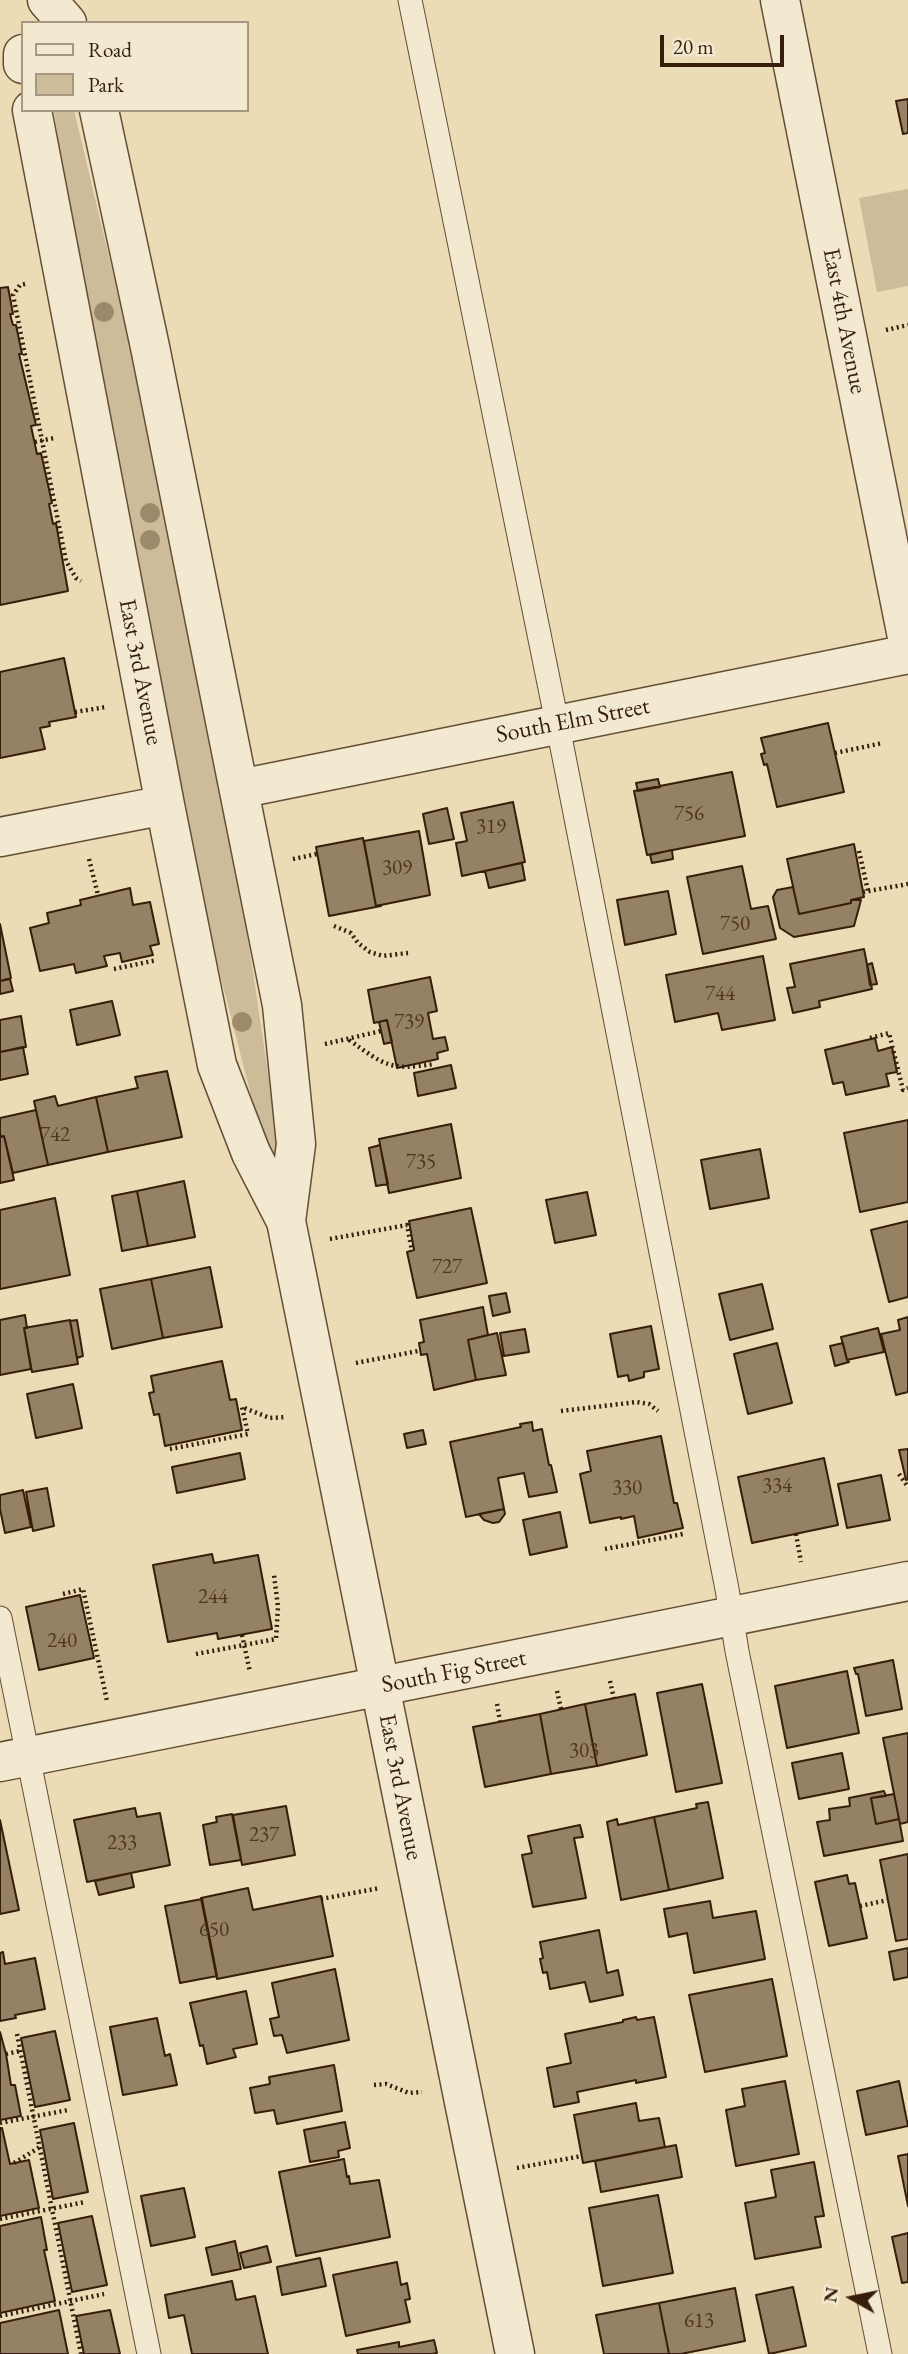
<!DOCTYPE html>
<html>
<head>
<meta charset="utf-8">
<style>
	body { margin:0 }
	#map { position:relative; width:908px; height:2354px; overflow:hidden; background:#ecdcb6; font-family:"EB Garamond",serif }
	canvas { display:block }
	.legend { position:absolute; left:21px; top:21px; width:228px; height:91px; box-sizing:border-box; background:#f3e8d0; border:2px solid #a89781; margin:0; padding:9px 12px; list-style:none; font-size:21px; color:#371e0b }
	.legend li { display:flex; align-items:center; gap:14px; height:35px }
	.legend b { width:35px; border:2px solid #a89781 }
	.north { position:absolute; left:817px; top:2263px; width:70px; height:70px; -webkit-text-stroke:5px #f3e8d0; paint-order:stroke; rotate:279deg; font-size:19px; font-weight:700; line-height:28px; text-align:center; color:#371e0b }
	.north::after { content:''; display:block; margin:auto; width:24px; height:32px; background:#371e0b; clip-path:polygon(50% 0,100% 100%,50% 72%,0 100%) }
	.scale { position:absolute; left:660px; top:35px; width:124px; height:32px; box-sizing:border-box; border:4px solid #371e0b; border-top:0; padding-left:9px; font-size:21px; line-height:24px; white-space:nowrap; color:#371e0b; -webkit-text-stroke:5px #f3e8d0; paint-order:stroke }
</style>
</head>
<body>
<div id="map">
<canvas width="908" height="2354"></canvas>
<ul class="legend">
<li><b style="height:9px;background:#f3e8d0"></b>Road</li>
<li><b style="height:19px;background:#cdbc99"></b>Park</li>
</ul>
<div class="north">N</div>
<div class="scale">20 m</div>
</div>
<script>
const ctx = document.querySelector('canvas').getContext('2d');
ctx.lineJoin = 'round';
function fillPath(path, color) { ctx.fillStyle = color; ctx.fill(path, 'evenodd'); }
function stroke(path, color, width, dash) { ctx.strokeStyle = color; ctx.lineWidth = width; ctx.lineCap = dash ? 'butt' : 'round'; ctx.setLineDash(dash || []); ctx.stroke(path); }
function label(font, color, halo, rows, align = 'center') {
  ctx.font = font + ' "EB Garamond",serif'; ctx.lineWidth = 7; ctx.setLineDash([]); ctx.textBaseline = 'middle'; ctx.strokeStyle = halo; ctx.fillStyle = color; for (const [text, x, y, turn = 0] of rows) {
    ctx.save(); ctx.translate(x, y); ctx.rotate((+turn || 0) * Math.PI / 180); ctx.textAlign = isNaN(turn) ? turn : align; if (halo) ctx.strokeText(text, 0, 0); ctx.fillText(text, 0, 0); ctx.restore();
  }
}
const green = new Path2D(`
	M54 110H74L135 366 241 892 278 1140 275 1153 270 1154 264 1146 222 982 189 837 78 276Z
	M908 189V286L877 292 859 198Z`);
const building = new Path2D(`
	M908 99V133L903 134 896 101Z
	M8 287 13 314H10L13 325H16L22 354H19L36 425 31 426 37 454 41 453 52 503 49 504 53 524 56 523 68 591 0 605V288Z
	M64 658 76 717 49 722 50 726 40 728 45 749 0 758V672Z
	M828 723 844 792 777 807 767 764 764 765 761 754 765 753 761 738Z
	M732 772 745 836 647 855 634 791Z
	M658 779 660 787 638 791 636 783Z
	M513 802 525 862 462 876 456 843 467 841 461 813Z
	M447 808 454 839 429 844 423 814Z
	M419 831 430 895 376 906 364 841Z
	M363 838 376 906 380 905 381 906 329 916 316 847Z
	M854 844 864 897 851 900V903L799 914 787 859Z
	M672 850 673 859 652 863 650 855Z
	M522 863 525 880 489 888 485 871Z
	M742 866 751 909 768 906 776 939 703 954 687 877Z
	M793 887 799 914 851 903V900H861L854 926 794 937 780 928 773 897 777 890Z
	M130 888 133 905 150 902 159 944 150 946 153 955 122 962 120 953 104 956 107 966 76 973 74 964 40 971 30 928 49 923 47 913 81 905 80 900Z
	M668 891 676 934 625 945 617 900Z
	M0 924 11 978 0 981Z
	M864 949 872 989 819 1001 820 1007 793 1013 787 988 795 987 790 964Z
	M763 956 775 1020 722 1030 718 1013 675 1022 666 975Z
	M872 963 877 984 870 985 867 965Z
	M430 977 437 1011 428 1013 433 1039 445 1037 448 1050 437 1053 438 1059 397 1068 387 1020 374 1023 368 990Z
	M10 979 13 991 0 994V981Z
	M112 1001 120 1035 77 1045 70 1010Z
	M21 1016 26 1047 0 1052V1020Z
	M387 1020 392 1042 384 1044 379 1022Z
	M875 1038 878 1051 892 1047 897 1072 886 1074 889 1086 846 1095 843 1082 833 1084 825 1050Z
	M23 1047 28 1074 0 1080V1052Z
	M451 1065 456 1088 418 1096 414 1073Z
	M167 1071 182 1137 108 1152 96 1097 138 1088 135 1077Z
	M55 1096 58 1106 96 1097 108 1152 48 1165 34 1101Z
	M36 1110 48 1165 13 1173 4 1136 1 1137 0 1133V1118Z
	M908 1120V1202L860 1212 844 1133Z
	M451 1124 461 1178 389 1193 379 1139Z
	M0 1133 1 1137 4 1136 14 1180 0 1183Z
	M380 1145 388 1184 376 1186 369 1148Z
	M760 1149 769 1198 710 1209 701 1160Z
	M184 1181 195 1237 148 1246 137 1191Z
	M137 1191 148 1246 122 1251 112 1196Z
	M587 1192 596 1235 555 1243 546 1200Z
	M55 1198 70 1275 0 1289V1210Z
	M471 1208 487 1283 417 1298 407 1252 414 1250 409 1221Z
	M908 1221V1297L889 1302 871 1230Z
	M210 1267 222 1327 163 1338 151 1279Z
	M151 1279 163 1338 112 1349 100 1289Z
	M762 1284 773 1329 730 1340 719 1294Z
	M506 1293 510 1312 493 1316 489 1296Z
	M483 1307 488 1335 468 1340 476 1380 434 1390 427 1354 421 1355 419 1343 424 1342 420 1320Z
	M25 1315 27 1328H24L31 1369 0 1375V1320Z
	M908 1317V1392L896 1395 881 1334 900 1330 898 1320Z
	M70 1320 78 1364 32 1372 24 1328Z
	M77 1320 83 1356 77 1358 70 1321Z
	M651 1326 659 1369 644 1372V1377L629 1381 628 1375 618 1377 610 1334Z
	M878 1328 884 1352 847 1360 841 1337Z
	M525 1329 529 1352 504 1356 500 1333Z
	M497 1333 506 1375 476 1380 468 1340Z
	M777 1343 792 1403 748 1414 734 1354Z
	M843 1343 847 1360 849 1362 835 1366 830 1346Z
	M222 1361 230 1400 236 1399 242 1430 165 1446 159 1414 154 1415 149 1393 154 1392 151 1376Z
	M73 1384 82 1428 36 1438 27 1394Z
	M532 1422 533 1431 542 1429 549 1465H551L557 1492 529 1497 524 1473 498 1478 504 1509 466 1517 450 1442 521 1427 520 1424Z
	M423 1430 426 1444 407 1448 404 1434Z
	M661 1436 674 1503H677L683 1528 638 1538 634 1516 621 1519V1517L590 1523 580 1474 591 1471 587 1451Z
	M908 1449V1479L906 1480 899 1450Z
	M240 1453 245 1479 177 1493 172 1467Z
	M824 1458 838 1525 752 1543 738 1477Z
	M881 1475 890 1520 847 1528 838 1484Z
	M47 1488 54 1526 33 1531 26 1492Z
	M23 1490 31 1527 5 1533 0 1509V1495Z
	M504 1509 505 1514 499 1522 493 1523 484 1520 479 1514Z
	M560 1512 567 1547 530 1555 523 1520Z
	M212 1554 214 1563 258 1555 272 1629 218 1639 217 1633 168 1642 153 1565Z
	M80 1595 94 1658 39 1670 26 1607Z
	M893 1660 902 1709 866 1716 858 1674H856L854 1668Z
	M847 1671 859 1733 787 1748 775 1686Z
	M702 1684 722 1783 676 1792 657 1693Z
	M635 1694 647 1755 597 1766 585 1704Z
	M585 1704 597 1766 551 1774 540 1714Z
	M540 1714 551 1774 485 1787 473 1727Z
	M908 1733V1822L900 1824 883 1738Z
	M842 1753 849 1789 799 1799 792 1763Z
	M884 1791 886 1796 871 1798 876 1824 899 1819 903 1841 824 1856 817 1822 830 1820 829 1809 850 1806 849 1798Z
	M894 1794 899 1819 876 1824 871 1798Z
	M708 1802 723 1878 669 1890 654 1817 697 1808 696 1804Z
	M286 1806 295 1855 242 1865 233 1815Z
	M135 1808 137 1817 160 1813 170 1865 87 1882 74 1820Z
	M232 1814 241 1860 210 1865 203 1825 217 1822 216 1817Z
	M654 1817 669 1890 621 1900 607 1822 617 1819 618 1825Z
	M0 1820 19 1910 0 1914Z
	M580 1825 583 1837 574 1838 586 1898 533 1907 522 1855 532 1853 528 1836Z
	M908 1854V1939L896 1941 880 1860Z
	M131 1873 134 1887 99 1895 95 1881Z
	M847 1875 849 1884 855 1883 867 1938 829 1946 815 1882Z
	M248 1888 253 1910 321 1896 333 1956 217 1979 201 1898Z
	M202 1899 217 1976 180 1983 165 1906Z
	M710 1901 713 1918 756 1911 765 1959 694 1973 687 1933 669 1937 664 1909Z
	M599 1930 607 1973 618 1970 623 1995 590 2002 585 1982 550 1989 547 1972 543 1973 540 1959 543 1958 540 1942Z
	M908 1948V1977L894 1980 889 1952Z
	M3 1952 5 1964 35 1958 45 2009 15 2015 16 2018 0 2021V1953Z
	M335 1969 349 2040 287 2053 282 2035 274 2036 270 2019 279 2017 272 1983Z
	M772 1979 787 2056 705 2072 689 1995Z
	M246 1991 257 2044 233 2049 236 2057 207 2064 203 2045 200 2046 190 2003Z
	M636 2017 637 2020 654 2017 666 2077 636 2083V2080L577 2092 579 2102 554 2107 547 2068 571 2063 565 2034 623 2022V2020Z
	M157 2018 165 2056 170 2054 177 2085 123 2095 110 2027Z
	M55 2031 70 2100 35 2107 21 2038Z
	M0 2032 6 2054 11 2085H15L21 2116 0 2120Z
	M334 2065 342 2111 277 2124 274 2110 255 2113 250 2088 270 2084 269 2077Z
	M785 2081 799 2154 736 2166 726 2110 745 2106 742 2089Z
	M899 2081 908 2126 866 2135 857 2091Z
	M636 2103 639 2121 659 2118 665 2147 583 2163 574 2115Z
	M345 2122 350 2148 338 2151 339 2157 310 2162 304 2130Z
	M74 2123 88 2192 53 2199 40 2130Z
	M0 2128H2L10 2164 29 2160 39 2208 0 2216Z
	M676 2145 682 2177 601 2192 595 2161Z
	M908 2154V2206L898 2156Z
	M344 2159 347 2177 349 2176 350 2184 379 2180 390 2237 296 2256 279 2172Z
	M814 2162 824 2216 815 2217 821 2247 755 2259 745 2203 776 2197 771 2170Z
	M184 2188 195 2237 151 2246 141 2196Z
	M658 2195 673 2273 603 2286 589 2208Z
	M92 2216 107 2285 72 2292 58 2223Z
	M41 2217 47 2250H44L55 2301 0 2313V2226Z
	M908 2233V2282L902 2283 892 2237Z
	M235 2241 241 2269 212 2275 206 2248Z
	M267 2246 271 2262 244 2268 240 2253Z
	M320 2258 326 2286 282 2295 277 2267Z
	M397 2262 401 2285 407 2283 410 2299 405 2300 410 2322 346 2336 333 2275Z
	M232 2281 236 2300 255 2296 268 2354H192L184 2315 169 2318 165 2295Z
	M793 2287 806 2346 769 2354 756 2295Z
	M735 2288 745 2341 681 2354H669L659 2303Z
	M659 2303 669 2354H604L596 2315Z
	M59 2310 68 2354H0V2323Z
	M110 2310 120 2354H84L76 2316Z
	M434 2340 437 2353 432 2354H358L357 2350 399 2342V2347Z`);
const path = new Path2D(`
	M25 284 20 285 13 295 66 561 76 578 81 581
	M886 330 908 325
	M35 442 54 438
	M75 712 106 707
	M835 753 883 743
	M859 851 868 891
	M89 859 98 895
	M293 859 317 854
	M863 892 908 884
	M334 926 351 933 358 943 370 952 383 956 408 953
	M114 969 157 960
	M870 1038 889 1033 903 1090 908 1088
	M349 1040C385 1065 389 1071 434 1064
	M325 1044 381 1031
	M330 1239 407 1225 412 1251
	M356 1363 418 1351
	M561 1411 637 1402 649 1404 658 1411
	M170 1449 248 1434 242 1407 270 1418 286 1417
	M899 1474 908 1487
	M796 1534 801 1562
	M605 1549 683 1534
	M63 1594 83 1589 107 1701
	M242 1635 250 1672
	M196 1654 276 1639 278 1607 274 1575
	M610 1681 614 1699
	M557 1691 561 1709
	M497 1704 500 1721
	M321 1899 380 1888
	M860 1906 888 1900
	M17 2034 81 2354
	M6 2054 20 2051
	M374 2085 386 2084 409 2093 422 2092
	M0 2123 68 2110
	M14 2163 40 2147
	M517 2168 582 2156
	M0 2219 85 2202
	M0 2316 104 2294`);
const service = new Path2D(`
	M410 0 564 757 727 1589 737 1651 880 2354
	M0 1618 149 2354`);
const minor = new Path2D(`
	M47 0 67 23
	M780 0 908 642
	M23 54V64
	M32 110 165 805 217 1065 251 1153 286 1221 515 2354
	M99 110 150 347 282 1005 296 1144 286 1221
	M239 789 908 654
	M0 837 165 805
	M0 1762 908 1581`);
const trees = [
	[104,312],
	[150,513],
	[150,540],
	[242,1022]
];
const numberNames = [
	["756",689,814],
	["319",491,827],
	["309",397,868],
	["750",735,924],
	["744",720,994],
	["739",409,1022],
	["742",55,1135],
	["735",421,1162],
	["727",447,1267],
	["334",777,1486],
	["330",627,1488],
	["244",213,1597],
	["240",62,1641],
	["303",584,1751],
	["237",264,1835],
	["233",122,1843],
	["650",214,1930],
	["613",699,2321]
];
const streetNames = [
	["East 4th Avenue",844,321,79],
	["East 3rd Avenue",140,672,79],
	["South Elm Street",573,721,-11],
	["South Fig Street",454,1672,-11],
	["East 3rd Avenue",400,1787,79]
];
fillPath(green, '#cdbc99');
fillPath(building, '#958164');
stroke(building, '#371e0b', 2);
stroke(service, '#644e36', 25);
stroke(minor, '#644e36', 41);
stroke(path, '#371e0b', 4.5, [2, 3.5]);
stroke(service, '#f3e8d0', 23);
stroke(minor, '#f3e8d0', 38);
ctx.fillStyle = '#9d8a6b';
for (const [x, y] of trees) { ctx.beginPath(); ctx.arc(x, y, 10, 0, 2 * Math.PI); ctx.fill(); }
label('21px', '#4e3721', null, numberNames);
label('24px', '#371e0b', '#f3e8d0', streetNames);
</script>
</body>
</html>
